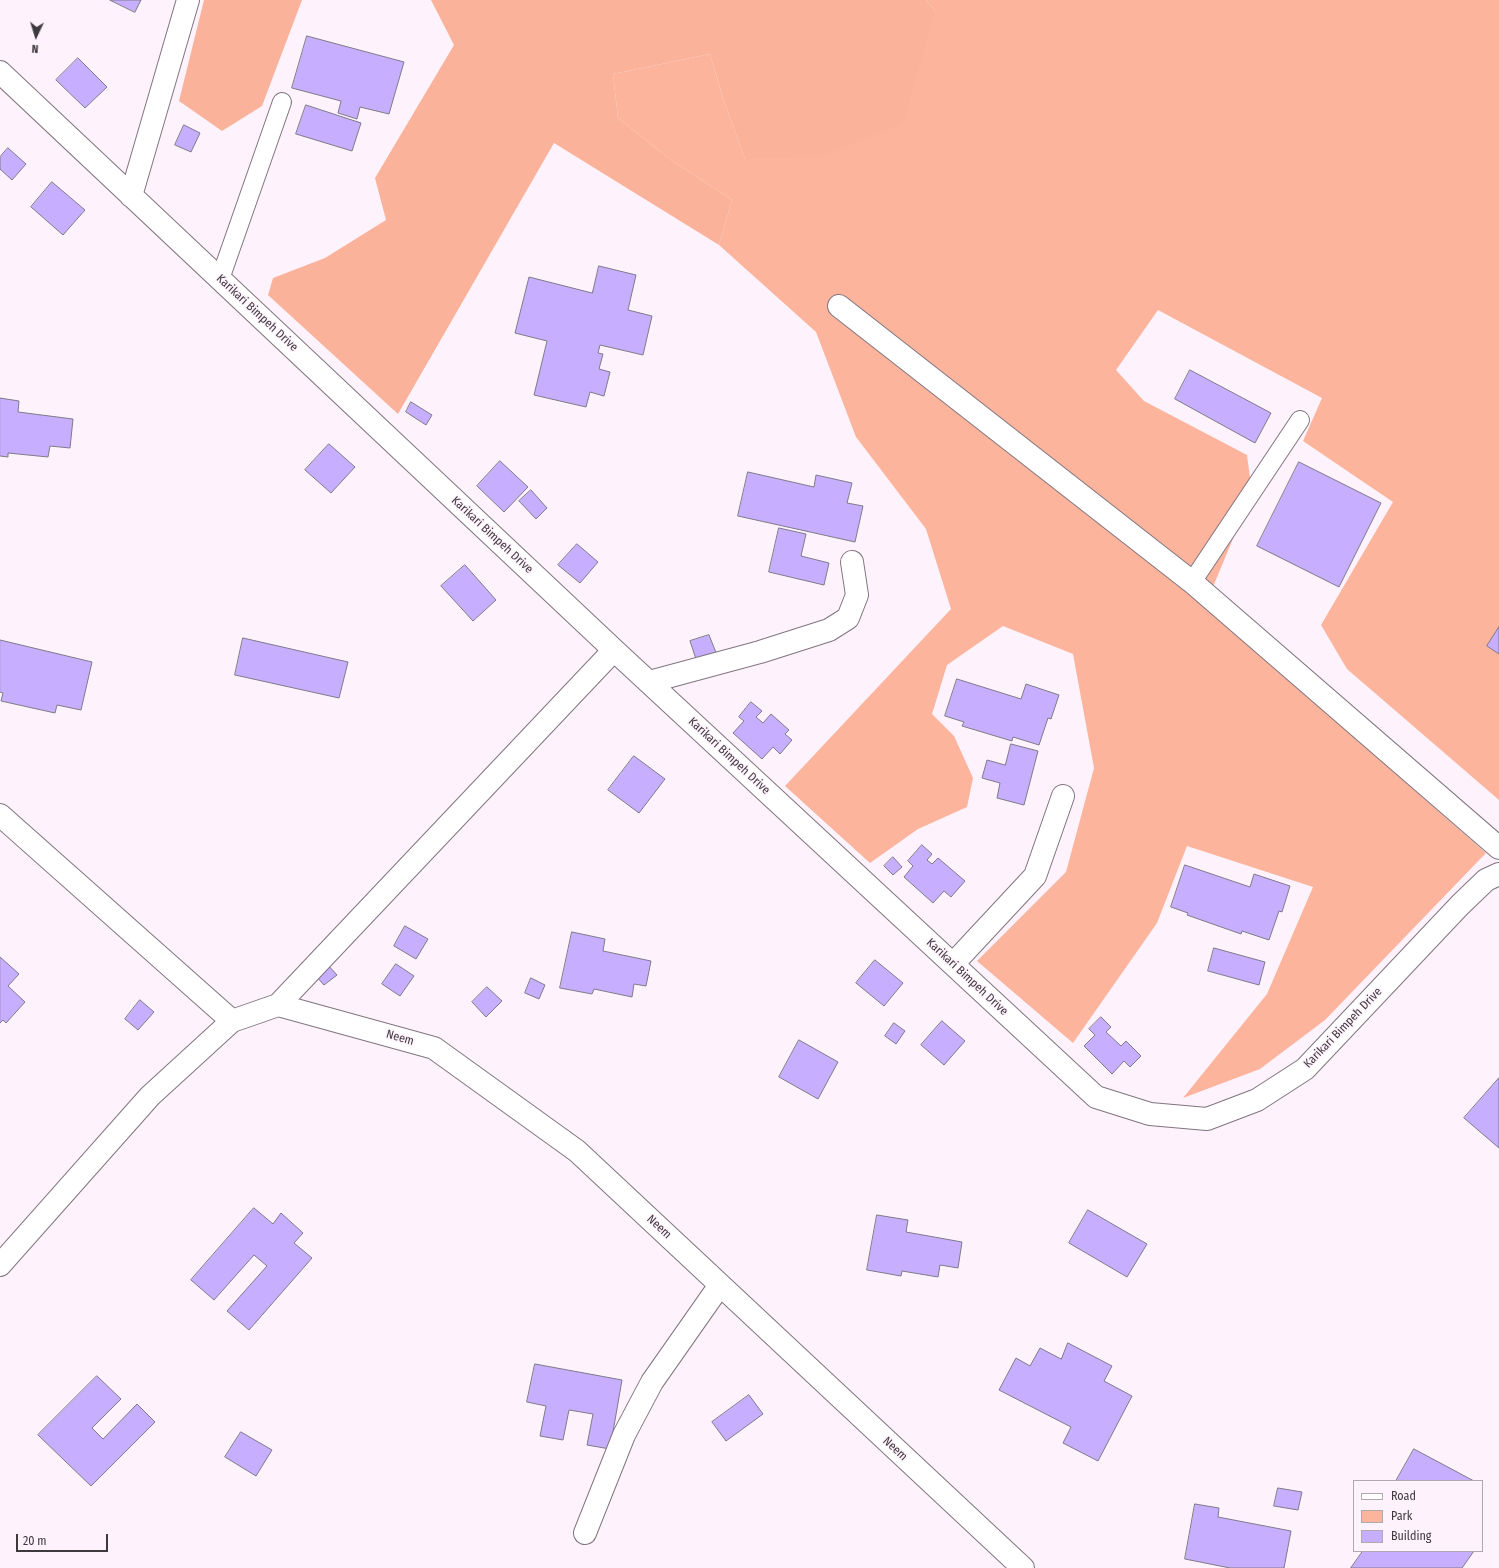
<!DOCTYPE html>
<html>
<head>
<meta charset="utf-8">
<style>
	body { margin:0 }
	#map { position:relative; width:1499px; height:1568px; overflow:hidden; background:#fef3fc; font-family:"Fira Sans Condensed",sans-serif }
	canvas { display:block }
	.legend { position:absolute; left:1353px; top:1480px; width:130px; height:72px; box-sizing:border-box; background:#fef3fc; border:1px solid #b1a9b0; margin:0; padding:5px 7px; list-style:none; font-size:12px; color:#3e393d }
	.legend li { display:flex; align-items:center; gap:8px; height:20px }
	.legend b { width:20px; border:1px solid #b1a9b0 }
	.north { position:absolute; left:16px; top:16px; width:40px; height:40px; -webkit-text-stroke:3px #fef3fc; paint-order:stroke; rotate:184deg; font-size:11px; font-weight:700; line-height:16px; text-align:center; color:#3e393d }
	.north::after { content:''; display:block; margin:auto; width:14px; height:18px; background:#3e393d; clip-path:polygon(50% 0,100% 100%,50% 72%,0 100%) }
	.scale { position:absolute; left:16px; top:1534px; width:92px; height:18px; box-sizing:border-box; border:2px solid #3e393d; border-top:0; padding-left:5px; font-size:12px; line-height:14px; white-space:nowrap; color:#3e393d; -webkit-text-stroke:3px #fef3fc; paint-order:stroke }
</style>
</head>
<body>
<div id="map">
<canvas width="1499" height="1568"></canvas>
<ul class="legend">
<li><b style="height:5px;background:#fff"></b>Road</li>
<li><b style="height:11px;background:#fcb49d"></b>Park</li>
<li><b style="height:11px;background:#c7aefe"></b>Building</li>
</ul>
<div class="north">N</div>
<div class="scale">20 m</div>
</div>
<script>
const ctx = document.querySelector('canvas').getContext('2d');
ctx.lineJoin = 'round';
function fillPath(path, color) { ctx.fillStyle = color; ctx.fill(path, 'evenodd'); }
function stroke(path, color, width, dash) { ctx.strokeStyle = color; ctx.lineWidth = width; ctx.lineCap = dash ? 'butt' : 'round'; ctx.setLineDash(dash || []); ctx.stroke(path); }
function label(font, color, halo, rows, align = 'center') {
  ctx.font = font + ' "Fira Sans Condensed",sans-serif'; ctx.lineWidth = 3; ctx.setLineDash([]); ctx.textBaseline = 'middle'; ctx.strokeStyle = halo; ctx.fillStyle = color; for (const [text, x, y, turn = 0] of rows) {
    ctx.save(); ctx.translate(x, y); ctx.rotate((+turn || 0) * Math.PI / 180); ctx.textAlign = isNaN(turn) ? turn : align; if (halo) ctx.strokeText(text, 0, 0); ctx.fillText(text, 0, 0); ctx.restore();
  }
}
const green = new Path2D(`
	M926 0H1499V800L1347 669 1321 625 1393 502 1303 441 1322 398 1158 310 1116 370 1144 401 1247 455 1252 493 1205 606 1486 853 1325 1020 1260 1069 1183 1098 1267 994 1313 887 1187 846 1157 923 1073 1043 977 961 1066 872 1094 768 1073 654 1003 626 947 665 932 714 954 736 973 778 967 807 918 829 870 863 785 786 951 609 926 529 856 437 816 332 719 245 732 200 671 160 618 118 613 74 710 54 723 98 745 159 935 11Z`);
const forest = new Path2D(`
	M204 0H302L262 106 222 131 179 101Z
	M431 0H926L935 11 903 124 823 156 745 159 723 98 710 54 613 74 618 118 671 160 732 200 719 245 554 143 398 414 268 295 273 278 325 258 386 220 375 178 454 45Z`);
const building = new Path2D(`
	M110 0H141L135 12Z
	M307 36 404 62 389 114 360 107 357 119 338 113 341 101 292 88Z
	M78 58 107 87 85 108 56 80Z
	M306 105 361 123 352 151 296 134Z
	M184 125 200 133 191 152 175 145Z
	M8 148 26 164 12 180 0 169V157Z
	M52 182 85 210 63 235 31 207Z
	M599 266 636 275 628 310 652 316 643 355 600 345 598 353 603 354 599 369 610 372 604 396 590 392 586 407 534 395 547 341 515 333 529 277 592 293Z
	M1190 370 1271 413 1255 443 1175 399Z
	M0 398 19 401 18 412 73 419 70 448 50 446 48 457 8 453V457L0 456Z
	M411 402 432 415 426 425 406 412Z
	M329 444 355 467 331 493 305 470Z
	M500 461 528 487 504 512 477 486Z
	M1299 462 1381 503 1339 587 1257 546Z
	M748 472 814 487 816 475 852 483 847 503 863 506 855 542 738 516Z
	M531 490 547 508 536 519 519 501Z
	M779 528 806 534 801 556 829 563 824 585 769 572Z
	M577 544 598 562 580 583 558 565Z
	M465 565 496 600 473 621 441 586Z
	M1499 627V654L1487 646Z
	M709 635 717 655 697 662 690 641Z
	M243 638 348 662 339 698 235 675Z
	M0 640 92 662 81 710 57 705 55 713 1 701 3 693 0 692Z
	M957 679 1021 699 1026 684 1059 695 1051 719 1048 718 1039 745 1013 737 1012 741 962 726 964 722 945 716Z
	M751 702 762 711 756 717 763 723 771 714 789 730 785 734 792 740 780 754 773 747 762 759 733 733 744 721 739 717Z
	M1011 744 1038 751 1024 805 997 798 1000 783 982 778 987 760 1005 765Z
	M634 756 665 779 639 813 608 790Z
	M922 845 932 854 927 860 932 864 938 858 965 881 951 897 944 891 933 903 904 877 913 866 908 861Z
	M893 857 902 867 893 875 884 866Z
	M1185 865 1250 887 1254 874 1290 886 1282 912 1279 911 1269 940 1242 931 1241 934 1187 915 1188 913 1171 907Z
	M405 926 428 939 416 959 394 946Z
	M572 932 605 939 603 951 651 961 646 986 634 984 632 997 594 989 592 994 560 988Z
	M1214 948 1265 962 1259 985 1208 971Z
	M0 957 19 974 8 986 25 1002 6 1023 3 1020 0 1023Z
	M875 960 903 983 884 1006 856 983Z
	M327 964 337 975 324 985 314 974Z
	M396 964 414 976 400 996 382 984Z
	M531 978 545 985 539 999 525 993Z
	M487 987 502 1001 486 1017 472 1002Z
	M140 1000 154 1012 138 1030 125 1019Z
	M1101 1017 1111 1027 1106 1032 1121 1046 1126 1041 1141 1056 1130 1067 1124 1061 1112 1074 1084 1046 1095 1035 1089 1029Z
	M942 1021 965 1041 944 1065 921 1045Z
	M894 1023 905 1031 896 1044 885 1036Z
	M799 1040 838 1062 818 1099 779 1077Z
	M1499 1078V1148L1464 1118Z
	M254 1208 273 1224 281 1213 303 1233 294 1243 312 1258 249 1330 227 1311 267 1266 254 1255 214 1300 191 1280Z
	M1088 1210 1147 1244 1127 1277 1069 1243Z
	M877 1215 908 1220 906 1232 962 1242 958 1268 940 1265 938 1277 902 1271 901 1276 867 1270Z
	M1068 1343 1112 1366 1104 1381 1132 1396 1098 1461 1063 1443 1071 1427 999 1390 1016 1358 1030 1366 1040 1348 1061 1359Z
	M535 1364 622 1380 610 1449 587 1445 593 1414 569 1410 563 1440 540 1436 546 1406 527 1402Z
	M97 1376 121 1399 92 1428 103 1439 137 1404 155 1422 91 1486 38 1435Z
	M749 1395 763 1414 726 1441 712 1422Z
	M241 1432 272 1450 256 1476 225 1457Z
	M1414 1449 1474 1481H1396Z
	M1278 1488 1302 1492 1298 1510 1274 1506Z
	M1195 1504 1219 1508 1218 1517 1291 1531 1284 1568H1230L1185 1559Z
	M1363 1551H1474L1462 1568H1351Z`);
const lane = new Path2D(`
	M220 279 282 102
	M1192 582 1300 420`);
const street = new Path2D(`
	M0 72 614 650 1096 1097 1150 1114 1207 1119 1257 1100 1305 1069 1460 905 1486 880 1499 874
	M131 196 188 0
	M839 306 1192 582 1499 848
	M649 682 760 652 829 630 848 618 857 595 852 562
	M0 815 232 1021
	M953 964 1035 876 1063 796
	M278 1005 614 650
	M0 1265 150 1096 232 1021 278 1005 434 1048 577 1151 1023 1568
	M585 1533 624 1435 652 1382 720 1285`);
const streetNames = [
	["Karikari Bimpeh Drive",257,313,43],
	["Karikari Bimpeh Drive",492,535,43],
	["Karikari Bimpeh Drive",729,756,43],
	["Karikari Bimpeh Drive",967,977,43],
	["Karikari Bimpeh Drive",1343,1028,-46],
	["Neem",400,1038,16],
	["Neem",659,1227,43],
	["Neem",895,1449,43]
];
fillPath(green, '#fcb49d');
fillPath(forest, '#fab29b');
fillPath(building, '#c7aefe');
stroke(building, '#7e7a87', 1);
stroke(lane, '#81757f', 20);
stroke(street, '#81757f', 24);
stroke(lane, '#fff', 18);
stroke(street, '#fff', 22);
label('12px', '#3e393d', '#fef3fc', streetNames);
</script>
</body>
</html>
